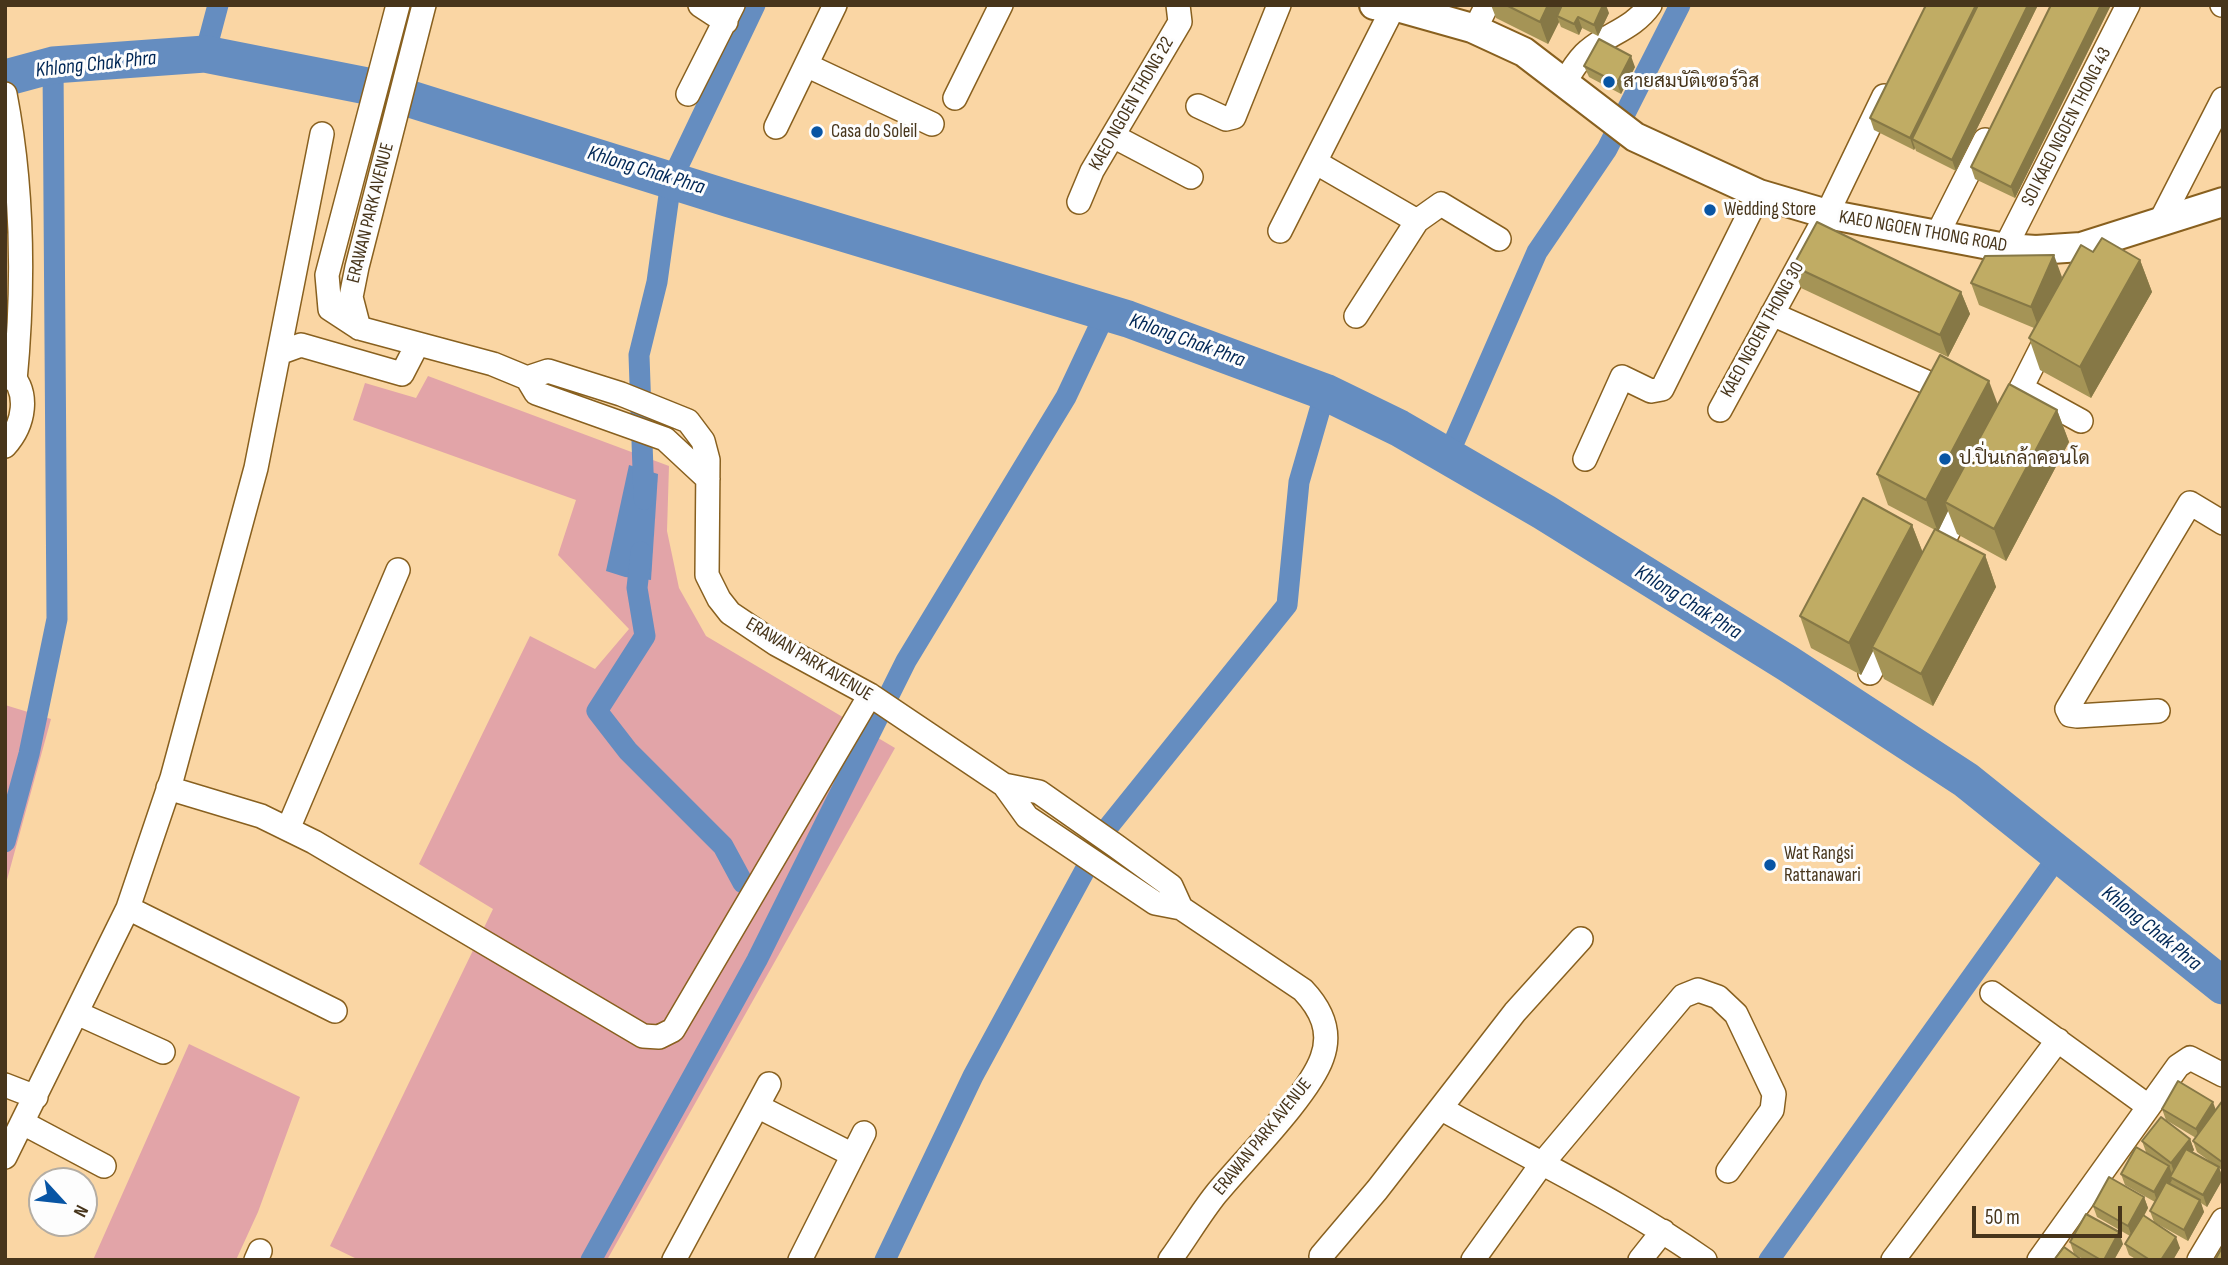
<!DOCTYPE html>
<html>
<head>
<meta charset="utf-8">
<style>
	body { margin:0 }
	#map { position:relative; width:2228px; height:1265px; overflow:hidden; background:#fad6a4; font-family:"Sofia Sans Condensed",sans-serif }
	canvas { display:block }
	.frame { position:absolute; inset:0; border:7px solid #47351b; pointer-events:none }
	.north { position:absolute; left:28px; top:1167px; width:70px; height:70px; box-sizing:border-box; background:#fdfdfd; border:2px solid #b4ada3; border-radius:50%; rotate:117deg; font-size:19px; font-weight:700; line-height:28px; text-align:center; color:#47351b }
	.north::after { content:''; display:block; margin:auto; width:24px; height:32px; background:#0855a4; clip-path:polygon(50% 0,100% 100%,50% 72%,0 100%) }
	.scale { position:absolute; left:1972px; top:1206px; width:150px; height:32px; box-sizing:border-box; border:4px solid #47351b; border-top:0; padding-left:9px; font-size:21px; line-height:24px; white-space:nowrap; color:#47351b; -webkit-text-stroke:5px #fdfdfd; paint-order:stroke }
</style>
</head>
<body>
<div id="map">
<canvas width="2228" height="1265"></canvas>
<div class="frame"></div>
<div class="north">N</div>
<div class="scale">50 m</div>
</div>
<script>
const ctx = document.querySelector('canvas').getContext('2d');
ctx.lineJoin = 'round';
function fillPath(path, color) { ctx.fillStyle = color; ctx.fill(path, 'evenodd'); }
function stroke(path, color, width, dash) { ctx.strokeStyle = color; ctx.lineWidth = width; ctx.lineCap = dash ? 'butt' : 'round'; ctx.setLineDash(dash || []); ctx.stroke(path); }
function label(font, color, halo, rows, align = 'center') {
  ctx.font = font + ' "Sofia Sans Condensed",Sarabun,sans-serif'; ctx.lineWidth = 6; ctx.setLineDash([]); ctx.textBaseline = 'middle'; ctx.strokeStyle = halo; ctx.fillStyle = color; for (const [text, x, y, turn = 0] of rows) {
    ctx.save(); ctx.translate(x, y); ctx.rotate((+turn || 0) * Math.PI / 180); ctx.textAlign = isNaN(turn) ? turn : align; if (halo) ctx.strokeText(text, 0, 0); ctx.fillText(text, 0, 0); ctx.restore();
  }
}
const green = new Path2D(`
	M428 376 669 466 667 531 679 588 706 636 895 748 607 1260H359L330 1246 493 909 419 864 530 636 595 669 629 629 558 555 576 500 353 420 365 383 416 398Z
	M5 705 51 719 5 887Z
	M189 1044 300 1097 258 1212 236 1260H93Z`);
const water = new Path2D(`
	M629 465 658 474 651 580 625 577 606 571Z`);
const canal = new Path2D(`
	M205 54 218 5
	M1447 458 1537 252 1607 149 1680 5
	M644 499 639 355 657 282 671 181 755 5
	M641 552 637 588 645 636 597 711 628 751 723 846 743 883
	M5 842 29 754 57 619 53 65
	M591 1260 757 960 906 661 1066 397 1106 312
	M885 1260 973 1076 1109 826 1287 605 1299 482 1325 392
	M1769 1260 2059 855`);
const river = new Path2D(`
	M5 78 53 65 205 54 372 87 730 199 1128 319 1325 392 1399 428 1544 512 1787 663 1966 780 2223 986`);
const minor = new Path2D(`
	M398 5 327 275 330 309 359 328 493 364 527 378 536 393 665 439 708 479
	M700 5 726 22
	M2222 5H2223
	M1475 29 1487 5
	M806 65 932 124
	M1565 81C1572 71 1578 59 1588 51 1609 33 1633 29 1650 5
	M5 94C23 187 24 286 15 381
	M688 94 733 5
	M955 98 1001 5
	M1198 106 1226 119 1234 117 1279 5
	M776 127 835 5
	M1113 136 1191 177
	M1315 162 1417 221
	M1079 202 1092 171 1180 22 1178 5
	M2160 222 2223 99
	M1280 231 1393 8
	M1937 235 1985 140
	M2005 248 2128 5
	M1772 314 1924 381
	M1356 316 1417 221 1441 204 1499 239
	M359 328 351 297 357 267 424 5
	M279 353 301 345 402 374 417 345
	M527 378 548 371 621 394 688 421 703 441 708 460 707 575 719 599 730 613 776 644 870 695 1004 785 1027 817 1155 903 1181 908 1303 990C1321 1009 1332 1031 1322 1058 1309 1095 1244 1160 1216 1194 1200 1214 1186 1238 1170 1260
	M2021 388 2081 421
	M1720 410 1827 214 1884 96
	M2007 416 2050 331
	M5 446C24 425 31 392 8 371
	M1585 459 1622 377 1651 391 1662 389 1759 194
	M1932 563 1966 497
	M1870 673 1891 635
	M2158 711 2077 716 2070 715 2067 709 2190 503 2223 523
	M1004 785 1039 792 1116 846 1171 886 1181 908
	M168 788 261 816 314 842 643 1036 659 1037 673 1030 870 695
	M288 829 398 570
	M128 908 335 1011
	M1992 993 2148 1106
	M79 1014 163 1052
	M5 1085 36 1097
	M757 1106 853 1155
	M1442 1109C1530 1159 1623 1202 1705 1260
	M23 1123 104 1166
	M5 1157 128 908 172 778 256 468 322 134
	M1321 1256 1377 1190 1515 1012 1581 939
	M256 1260 260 1251
	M674 1260 769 1084
	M800 1260 864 1133
	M1473 1260 1541 1165 1683 996 1698 990 1718 997 1736 1014 1774 1094 1772 1110 1728 1171
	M1640 1260 1663 1231
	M1893 1260 2058 1040
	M2039 1260 2178 1066 2190 1058 2223 1075
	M2199 1260 2223 1220`);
const tertiary = new Path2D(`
	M1374 5 1401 8 1472 28 1524 52 1635 137 1759 194 1827 214 2005 248 2036 250 2081 247 2223 202`);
const wall = new Path2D(`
	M1491 5H1560L1561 7 1609 13 1598 36 1582 28 1579 35 1561 27 1559 22 1548 44 1496 18Z
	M1926 5H2038L1956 171 1916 151 1915 148 1914 150 1874 130 1870 118Z
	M2051 5H2111L2015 198 1975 179 1971 167Z
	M1584 66 1635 67 1621 94 1589 77Z
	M2093 252 2140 260 2152 292 2091 398 2040 370 2029 338 2034 328 1979 305 1971 283 2062 277 2058 285Z
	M1793 266 1961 292 1970 314 1948 357 1801 288Z
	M1998 404 2057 410 2069 442 2006 561 1957 534 1948 511 1938 531 1985 555 1996 587 1933 706 1884 679 1873 651 1861 675 1811 648 1800 616 1912 525 1923 553 1935 530 1888 505 1877 474Z
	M2223 1100V1171L2219 1168 2223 1178 2207 1207 2201 1203 2204 1212 2188 1241 2154 1222 2150 1211 2155 1202 2125 1185 2121 1174 2146 1152 2142 1141 2190 1139 2194 1150 2192 1152 2215 1165 2197 1152 2193 1141 2196 1138 2166 1120 2162 1109 2216 1110Z
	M2144 1197 2148 1208 2144 1216 2180 1248 2173 1260H2137L2129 1255 2125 1244 2130 1236 2097 1217 2093 1206Z
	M2070 1242 2123 1244 2114 1260H2085L2074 1254Z`);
const shadedWall = new Path2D(`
	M1548 5H1560L1563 14 1557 16 1559 22 1548 44 1540 22Z
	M1603 5H1606L1609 13 1598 36 1594 25Z
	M1976 5H1986L1912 139 1915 148 1914 150 1910 138Z
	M2028 5H2038L1956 171 1952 160Z
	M2101 5H2111L2015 198 2011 187Z
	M1578 17 1582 28 1579 35 1574 24Z
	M1631 56 1635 67 1621 94 1617 83Z
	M2054 255 2062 277 2039 329 2031 307Z
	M2140 260 2152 292 2091 398 2080 367Z
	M1961 292 1970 314 1948 357 1940 335Z
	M1989 381 2001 413 1945 502 1948 511 1938 532 1926 500Z
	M2057 410 2069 442 2006 561 1994 529Z
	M1912 525 1924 556 1872 647 1873 651 1861 675 1849 643Z
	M1985 555 1996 587 1933 706 1921 674Z
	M2213 1102 2217 1113 2200 1141 2196 1129Z
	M2190 1139 2194 1150 2175 1175 2171 1163Z
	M2169 1166 2173 1177H2170L2172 1180 2158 1204 2154 1192Z
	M2219 1167 2223 1179 2207 1207 2203 1195Z
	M2144 1197 2148 1208 2132 1237 2128 1226Z
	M2200 1200 2204 1212 2188 1241 2184 1230Z
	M2119 1232 2123 1244 2114 1260H2104Z
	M2176 1237 2180 1248 2173 1260H2161Z`);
const building = new Path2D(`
	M1506 5H1548L1540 22Z
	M1562 5H1603L1594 25 1578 17 1574 24 1557 16Z
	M1926 5H1976L1910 138 1870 118Z
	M1978 5H2028L1952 160 1912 139Z
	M2051 5H2101L2011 187 1971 167Z
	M1599 39 1631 56 1617 83 1584 66Z
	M1817 222 1961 292 1940 335 1793 266Z
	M2102 238 2140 260 2080 367 2029 338 2081 245 2093 252Z
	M2054 255 2031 307 1971 283 1985 256Z
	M1940 355 1989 381 1926 500 1877 474Z
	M2009 384 2057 410 1994 529 1945 502Z
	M1863 498 1912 525 1849 643 1800 616Z
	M1935 529 1985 555 1921 674 1872 647Z
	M2178 1081 2213 1102 2196 1129 2162 1109Z
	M2223 1100V1162H2222L2193 1141Z
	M2161 1117 2190 1139 2171 1163 2142 1141Z
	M2136 1147 2169 1166 2154 1192 2121 1174Z
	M2186 1149 2219 1167 2203 1195 2170 1177Z
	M2109 1177 2144 1197 2128 1226 2093 1206Z
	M2166 1182 2200 1200 2184 1230 2150 1211Z
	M2086 1214 2119 1232 2104 1260H2101L2070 1242Z
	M2143 1215 2176 1237 2161 1260H2150L2125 1244Z
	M2223 1246V1260H2215Z
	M2064 1247 2082 1260H2054Z`);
const markers = [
	[1609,82,7,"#0855a4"],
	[817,132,7,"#0855a4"],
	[1710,210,7,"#0855a4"],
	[1945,459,7,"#0855a4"],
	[1770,865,7,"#0855a4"]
];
const poiNames = [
	["สายสมบัติเซอร์วิส",1623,82],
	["Casa do Soleil",831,132],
	["Wedding Store",1724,210],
	["ป.ปิ่นเกล้าคอนโด",1959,459],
	["Wat Rangsi",1784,854],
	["Rattanawari",1784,876]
];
const streetNames = [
	["KAEO NGOEN THONG 22",1132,104,-60],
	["SOI KAEO NGOEN THONG 43",2067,127,-63],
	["ERAWAN PARK AVENUE",371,213,-76],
	["KAEO NGOEN THONG ROAD",1923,232,10],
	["KAEO NGOEN THONG 30",1763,330,-61],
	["ERAWAN PARK AVENUE",809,660,31],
	["ERAWAN PARK AVENUE",1263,1137,-51]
];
const waterNames = [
	["Khlong Chak Phra",96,65,-6],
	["Khlong Chak Phra",646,171,17],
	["Khlong Chak Phra",1187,341,20],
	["Khlong Chak Phra",1688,603,32],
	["Khlong Chak Phra",2151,929,39]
];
fillPath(green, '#e2a4a8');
fillPath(water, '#658dc0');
stroke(canal, '#658dc0', 21);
stroke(river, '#658dc0', 37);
stroke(minor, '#88601f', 26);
stroke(tertiary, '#88601f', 32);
stroke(minor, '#fff', 23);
stroke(tertiary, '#fff', 28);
fillPath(wall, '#a59456');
fillPath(shadedWall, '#867846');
fillPath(building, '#c0ac64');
stroke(building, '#867846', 2);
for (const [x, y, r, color] of markers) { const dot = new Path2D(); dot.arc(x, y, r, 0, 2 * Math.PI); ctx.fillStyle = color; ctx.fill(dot); stroke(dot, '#fdfdfd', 2.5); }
label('19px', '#47351b', '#fdfdfd', poiNames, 'left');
label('19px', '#47351b', '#fdfdfd', streetNames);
label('italic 21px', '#002756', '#fdfdfd', waterNames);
</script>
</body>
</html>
